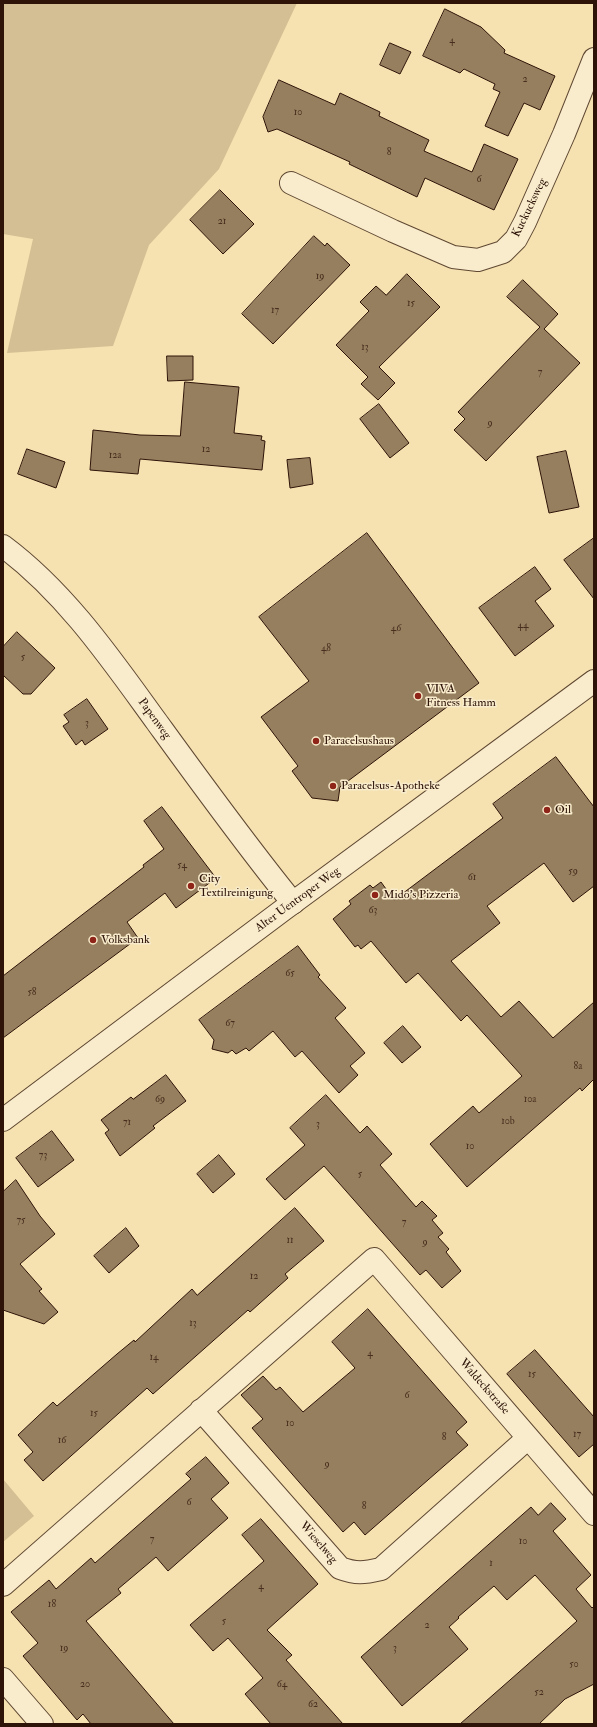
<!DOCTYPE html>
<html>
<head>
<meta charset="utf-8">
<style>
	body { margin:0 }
	#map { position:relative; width:597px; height:1727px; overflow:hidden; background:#f5e2b0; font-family:"IM FELL Double Pica",serif }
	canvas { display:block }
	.frame { position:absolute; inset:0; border:4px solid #2e1308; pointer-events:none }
</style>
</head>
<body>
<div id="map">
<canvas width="597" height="1727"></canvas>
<div class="frame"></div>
</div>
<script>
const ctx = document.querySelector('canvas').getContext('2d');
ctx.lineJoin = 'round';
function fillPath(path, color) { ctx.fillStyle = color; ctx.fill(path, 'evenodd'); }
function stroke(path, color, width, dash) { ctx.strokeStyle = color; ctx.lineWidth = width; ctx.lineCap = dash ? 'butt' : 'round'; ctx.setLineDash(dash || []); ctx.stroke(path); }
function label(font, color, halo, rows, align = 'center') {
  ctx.font = font + ' "IM FELL Double Pica",serif'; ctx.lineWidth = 3; ctx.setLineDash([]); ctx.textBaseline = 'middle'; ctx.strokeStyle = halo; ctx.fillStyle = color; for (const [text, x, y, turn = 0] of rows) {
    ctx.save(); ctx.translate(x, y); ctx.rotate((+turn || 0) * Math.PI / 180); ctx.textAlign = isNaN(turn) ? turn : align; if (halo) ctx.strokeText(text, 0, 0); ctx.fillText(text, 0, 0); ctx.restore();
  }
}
const green = new Path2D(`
	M3 3H297L219 169 149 245 113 346 7 353 33 239 3 234Z
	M3 1479 34 1516 3 1542Z`);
const building = new Path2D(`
	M445 9 481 27 505 50 504 53 555 76 540 110 524 103 508 136 485 126 500 92 493 89 495 84 464 69 460 73 423 56Z
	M390 43 411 52 400 74 380 65Z
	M279 80 335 105 340 93 380 112 379 116 429 140 424 151 472 172 484 144 518 159 494 210 425 178 417 197 349 164 350 162 277 129 268 132 263 117Z
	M220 190 254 224 223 254 190 220Z
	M314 236 325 246 327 243 350 265 273 344 242 314Z
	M407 274 440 307 379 367 395 383 378 400 361 384 368 377 336 345 369 311 360 302 376 286 386 295Z
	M523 280 558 314 544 329 580 363 486 461 454 430 465 419 458 412 540 327 507 297Z
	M167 356H193V380L168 381Z
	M185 382 239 387 234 433 262 436 261 440 265 441 262 470 140 459 138 474 90 470 93 430 140 435 180 436Z
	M379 404 409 443 390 458 360 419Z
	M27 449 65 462 56 488 18 474Z
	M566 451 579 507 549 513 537 457Z
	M310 458 313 484 290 488 287 460Z
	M367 533 479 683 340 787 338 801 312 798 292 771 298 766 261 717 309 681 259 617Z
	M594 538V599L564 560Z
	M535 567 551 589 535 601 554 626 515 656 479 608Z
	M17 632 55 668 31 694H23L3 675V647Z
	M87 699 108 729 85 745 82 740 76 745 63 726 69 722 64 715Z
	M556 757 594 807V886L573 902 544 863 487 906 500 923 451 961 501 1017 519 1001 553 1038 594 1002V1079L582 1091 580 1088 467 1187 430 1144 473 1106 479 1113 522 1076 467 1015 461 1021 418 973 406 983 371 941 361 949 358 945 355 947 333 919 351 904 349 901 370 885 373 888 381 882 394 900 503 818 493 804Z
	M162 807 216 878 176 908 165 893 127 922 138 938 3 1038V976L144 867 143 865 164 849 144 821Z
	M298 946 320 975 318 977 346 1008 335 1018 365 1053 350 1066 358 1075 339 1093 302 1051 295 1057 273 1031 249 1051 246 1048 236 1054 232 1050 228 1053 212 1049 214 1040 199 1020Z
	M403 1026 421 1047 402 1063 384 1043Z
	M166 1075 186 1101 153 1126 155 1128 120 1156 105 1133 109 1130 101 1120 131 1097 133 1099Z
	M326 1095 360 1133 367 1126 392 1154 380 1165 416 1207 422 1201 437 1216 432 1220 443 1233 438 1237 449 1249 446 1252 461 1271 442 1288 426 1270 420 1275 324 1166 285 1200 266 1179 305 1145 290 1128Z
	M52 1131 74 1160 38 1187 16 1158Z
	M219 1155 235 1174 213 1193 197 1174Z
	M16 1180 40 1216 55 1234 20 1264 42 1289 39 1291 58 1312 44 1324 3 1310V1192Z
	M295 1208 324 1241 285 1274 288 1278 250 1312 248 1310 153 1394 147 1388 43 1481 24 1460 33 1452 18 1435 53 1402 57 1406 117 1354 134 1340 135 1342 192 1289 197 1295Z
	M126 1228 139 1246 109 1273 94 1256Z
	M368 1309 467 1422 456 1432 468 1445 365 1535 354 1522 343 1532 299 1482 252 1428 263 1419 241 1395 263 1376 276 1390 280 1387 303 1412 355 1368 332 1342Z
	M535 1350 594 1417V1444L579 1457 507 1374Z
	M206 1457 229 1483 211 1499 228 1518 168 1571 156 1557 118 1589 121 1593 86 1621 174 1724H91L83 1714 77 1720 23 1656 38 1643 11 1612 49 1580 56 1589 91 1558 95 1563 191 1479 186 1474Z
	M551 1503 566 1519 553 1531 591 1575 576 1589 592 1608 594 1606V1684L565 1699 539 1724H460L577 1621 535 1575 507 1600 494 1586 458 1617 459 1618 449 1627 468 1649 402 1706 361 1657 531 1507 538 1515Z
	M261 1519 318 1584 267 1630 292 1655 286 1660 343 1724H271L245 1694 263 1678 228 1638 213 1651 190 1625 264 1561 242 1535Z`);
const minor = new Path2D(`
	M291 183 393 231 453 257 478 260 503 252 516 239 525 222 564 134 594 59
	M3 546C66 593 111 659 156 721 201 783 245 844 293 903
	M201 1410 340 1568C356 1574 364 1573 381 1569L528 1438
	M3 1585 374 1259 594 1514
	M3 1679 42 1724`);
const tertiary = new Path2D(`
	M3 1120 283 910 594 681`);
const markers = [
	[418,696,4,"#8f2418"],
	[316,741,4,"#8f2418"],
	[333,786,4,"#8f2418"],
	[547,810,4,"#8f2418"],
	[191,886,4,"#8f2418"],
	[375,895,4,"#8f2418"],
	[93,940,4,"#8f2418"]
];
const numberNames = [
	["4",452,41],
	["2",525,80],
	["10",298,113],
	["8",389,153],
	["6",479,180],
	["21",222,222],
	["19",320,277],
	["15",411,304],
	["17",275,311],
	["13",365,348],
	["7",540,373],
	["9",490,424],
	["12",206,450],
	["12a",115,456],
	["44",523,626],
	["46",396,629],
	["48",326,649],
	["5",23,658],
	["3",87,724],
	["54",182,866],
	["59",573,872],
	["61",472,878],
	["63",373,911],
	["65",290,974],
	["58",32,993],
	["67",230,1024],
	["8a",578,1067],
	["69",160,1100],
	["10a",530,1100],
	["10b",508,1122],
	["71",127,1123],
	["3",318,1125],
	["10",470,1147],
	["73",43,1156],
	["5",360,1175],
	["75",21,1221],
	["7",404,1223],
	["11",290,1241],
	["9",425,1243],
	["12",254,1277],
	["13",193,1324],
	["4",370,1354],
	["14",154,1358],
	["15",532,1375],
	["6",407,1396],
	["15",94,1414],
	["10",290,1424],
	["17",577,1435],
	["8",444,1438],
	["16",62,1441],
	["9",327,1465],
	["6",189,1503],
	["8",364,1507],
	["7",152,1540],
	["10",523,1542],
	["1",491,1564],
	["4",261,1587],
	["18",52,1605],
	["5",224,1622],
	["2",427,1626],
	["19",64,1649],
	["3",395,1649],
	["50",574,1665],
	["20",85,1685],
	["64",282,1685],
	["52",539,1693],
	["62",313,1705]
];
const streetNames = [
	["Kuckucksweg",530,208,-64],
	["Papenweg",154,719,54],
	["Alter Uentroper Weg",298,900,-36],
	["Waldeckstraße",484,1387,49],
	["Wieselweg",318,1543,49]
];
const poiNames = [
	["VIVA",426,689],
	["Fitness Hamm",426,703],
	["Paracelsushaus",324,741],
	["Paracelsus-Apotheke",341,786],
	["Oil",555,810],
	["City",199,879],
	["Textilreinigung",199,893],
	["Mido's Pizzeria",383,895],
	["Volksbank",101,940]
];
fillPath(green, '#d3bf93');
fillPath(building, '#957f5f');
stroke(building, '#2e1308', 1);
stroke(minor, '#604732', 24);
stroke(tertiary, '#604732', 24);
stroke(minor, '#f8eccc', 22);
stroke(tertiary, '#f8eccc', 22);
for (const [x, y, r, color] of markers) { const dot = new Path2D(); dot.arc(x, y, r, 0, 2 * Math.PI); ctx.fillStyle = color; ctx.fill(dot); stroke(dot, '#f8eccc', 1.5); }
label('10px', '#482e1e', null, numberNames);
label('12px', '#2e1308', '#f8eccc', streetNames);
label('12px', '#2e1308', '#f8eccc', poiNames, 'left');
</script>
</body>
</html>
